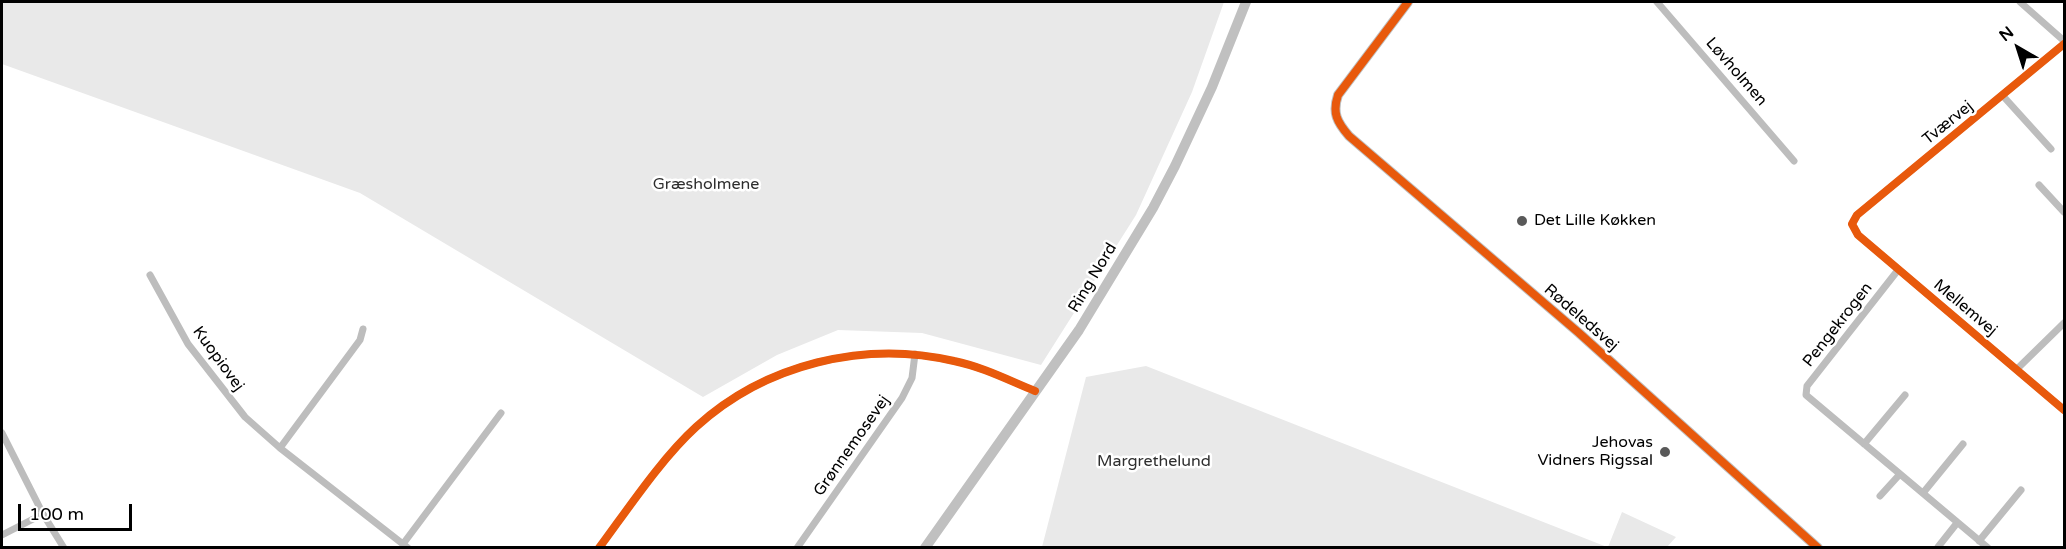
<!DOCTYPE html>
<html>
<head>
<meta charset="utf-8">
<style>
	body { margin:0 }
	#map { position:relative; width:2066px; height:549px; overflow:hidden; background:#fff; font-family:"Varela Round",sans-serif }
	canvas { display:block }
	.frame { position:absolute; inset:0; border:3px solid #000; pointer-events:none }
	.north { position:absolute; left:1988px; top:18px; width:60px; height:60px; -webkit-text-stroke:4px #fff; paint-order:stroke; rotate:321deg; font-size:16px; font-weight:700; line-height:24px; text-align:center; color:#000 }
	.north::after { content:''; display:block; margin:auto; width:21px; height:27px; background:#000; clip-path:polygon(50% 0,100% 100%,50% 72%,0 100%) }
	.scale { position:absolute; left:18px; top:504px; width:114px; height:27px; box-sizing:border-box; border:3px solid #000; border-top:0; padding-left:8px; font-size:18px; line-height:21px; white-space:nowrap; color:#000; -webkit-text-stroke:4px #fff; paint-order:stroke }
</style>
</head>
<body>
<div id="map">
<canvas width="2066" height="549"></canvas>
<div class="frame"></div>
<div class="north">N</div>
<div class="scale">100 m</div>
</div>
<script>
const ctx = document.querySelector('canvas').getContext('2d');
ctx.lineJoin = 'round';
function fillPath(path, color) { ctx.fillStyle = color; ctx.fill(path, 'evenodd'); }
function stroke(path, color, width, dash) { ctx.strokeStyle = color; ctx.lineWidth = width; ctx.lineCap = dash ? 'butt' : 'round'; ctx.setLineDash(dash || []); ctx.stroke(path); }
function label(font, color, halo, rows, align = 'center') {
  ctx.font = font + ' "Varela Round",sans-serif'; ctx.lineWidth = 5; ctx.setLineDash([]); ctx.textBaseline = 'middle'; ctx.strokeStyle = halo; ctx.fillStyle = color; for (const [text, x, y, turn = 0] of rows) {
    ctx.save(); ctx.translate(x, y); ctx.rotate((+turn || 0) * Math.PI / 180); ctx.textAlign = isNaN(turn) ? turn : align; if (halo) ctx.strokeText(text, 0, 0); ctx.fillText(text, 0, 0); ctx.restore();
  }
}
const green = new Path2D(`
	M2 2H1224L1192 92 1136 215 1041 365 922 333 838 330 777 355 703 397 360 193 2 64Z
	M1146 366 1607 547H1042L1086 377Z
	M1622 512 1676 537 1667 547H1608Z`);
const street = new Path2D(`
	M1657 2 1794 161
	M2020 2 2064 41
	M2064 44 1857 215 1852 224 1858 235 2064 410
	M2003 96 2051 149
	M2039 185 2064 212
	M1898 270 1807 386 1806 395 1988 548
	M150 275 188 344 245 417 280 448 408 548
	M2017 369 2064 323
	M2 433 43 514 64 548
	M1864 444 1905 395
	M280 448 360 340 363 329
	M1923 493 1963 444
	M1880 496 1900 474
	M2 535 43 514
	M1979 541 2021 490
	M403 544 501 413
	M1938 547 1957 523
	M599 548C628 509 661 459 696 427 765 364 864 340 954 361 983 367 1008 380 1035 391
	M797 548 902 398 912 378 915 354`);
const secondary = new Path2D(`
	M1408 2 1338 95C1332 113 1337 122 1349 136L1579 333 1818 548
	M925 548 1079 330 1153 208 1175 166 1212 87 1246 2`);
const cycleway = new Path2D(`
	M1408 2 1338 95C1332 113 1337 122 1349 136L1579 333 1818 548
	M2064 44 1857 215 1852 224 1858 235 2064 410
	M599 548C628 509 661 459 696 427 765 364 864 340 954 361 983 367 1008 380 1035 391`);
const markers = [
	[1522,221,6,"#595959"],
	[1665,452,6,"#595959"]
];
const streetNames = [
	["Løvholmen",1736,72,49],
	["Tværvej",1948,123,-39],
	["Ring Nord",1093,278,-59],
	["Mellemvej",1965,308,40],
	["Rødeledsvej",1581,318,41],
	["Pengekrogen",1838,325,-52],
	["Kuopiovej",218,359,54],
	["Grønnemosevej",852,446,-55]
];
const parkNames = [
	["Græsholmene",706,185],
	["Margrethelund",1154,462]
];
const poiNames = [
	["Det Lille Køkken",1534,221],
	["Jehovas",1653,443,"right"],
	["Vidners Rigssal",1653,461,"right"]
];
fillPath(green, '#e9e9e9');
stroke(street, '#bdbdbd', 7);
stroke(secondary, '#c0c0c0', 10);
stroke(cycleway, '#e8590c', 8);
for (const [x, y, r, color] of markers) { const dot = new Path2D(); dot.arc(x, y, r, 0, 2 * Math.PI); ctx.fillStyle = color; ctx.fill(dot); stroke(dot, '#fff', 2); }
label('16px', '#000', '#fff', streetNames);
label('16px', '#2e2e2e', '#fff', parkNames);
label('16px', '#000', '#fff', poiNames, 'left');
</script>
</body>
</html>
